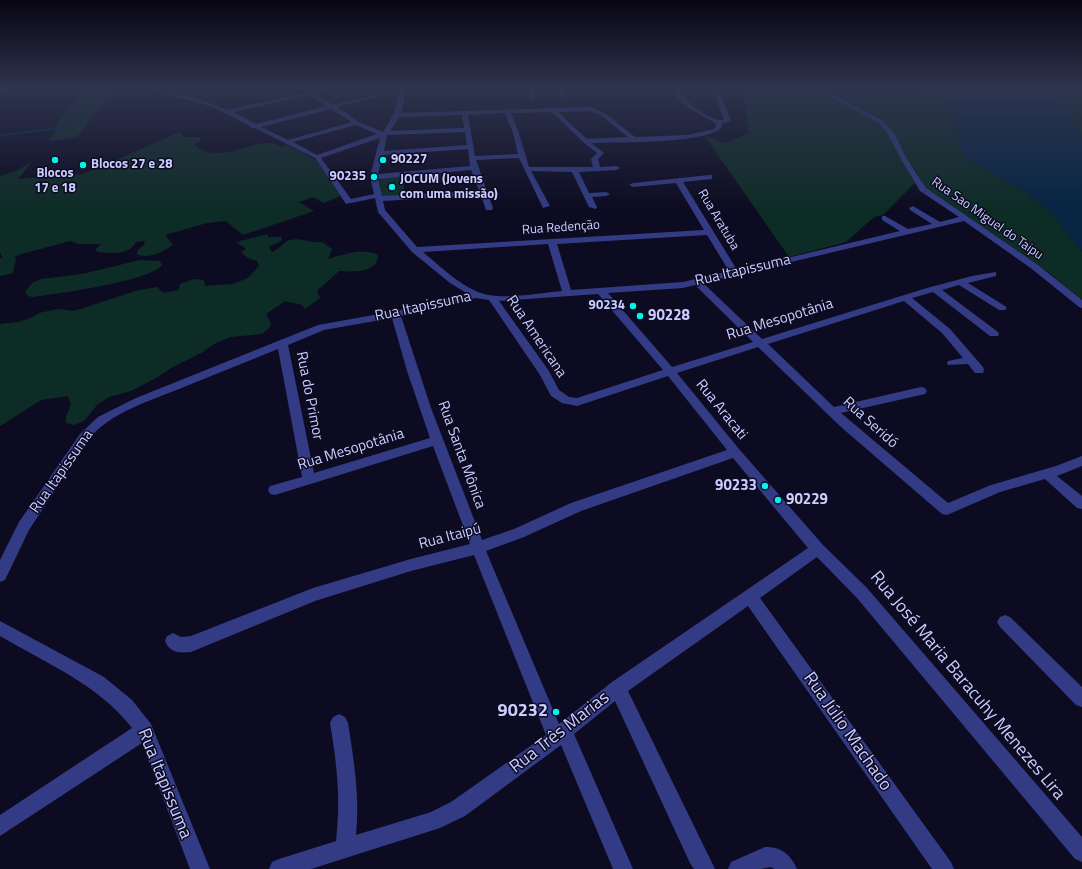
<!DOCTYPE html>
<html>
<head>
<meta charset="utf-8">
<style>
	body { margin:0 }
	canvas { display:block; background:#0c0b21 }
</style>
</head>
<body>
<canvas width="1082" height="869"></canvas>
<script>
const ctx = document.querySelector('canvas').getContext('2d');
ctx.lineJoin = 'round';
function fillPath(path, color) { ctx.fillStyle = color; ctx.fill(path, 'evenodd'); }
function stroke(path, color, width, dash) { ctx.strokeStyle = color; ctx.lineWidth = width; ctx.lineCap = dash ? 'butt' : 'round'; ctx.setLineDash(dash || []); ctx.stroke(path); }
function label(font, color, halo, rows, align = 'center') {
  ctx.font = font + ' "Titillium Web",sans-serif'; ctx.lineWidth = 3; ctx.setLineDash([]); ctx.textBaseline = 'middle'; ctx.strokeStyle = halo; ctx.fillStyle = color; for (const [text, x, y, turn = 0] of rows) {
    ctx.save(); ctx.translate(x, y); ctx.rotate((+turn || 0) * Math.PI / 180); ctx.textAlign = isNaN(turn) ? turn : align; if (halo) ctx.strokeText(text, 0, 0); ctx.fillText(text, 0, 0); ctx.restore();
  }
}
const green = new Path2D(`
	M76 88H115L77 137 49 141 56 130 0 136V134L53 129 78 95 80 89Z
	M737 88H814L829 94 884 125 916 182 883 215 874 217 846 242 789 257 704 135 725 143 749 133 744 96Z
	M915 88H926L929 93 953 116 962 151 967 159 1028 193 1055 217 1082 252V300L1048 272 924 187 916 171 905 157 892 131 835 96 869 93 907 99 914 94Z
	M1060 88H1082V136L1059 99Z
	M180 132 184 137H200L202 139 194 145C225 169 258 131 282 147L288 145 316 160 340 196 324 203 313 197 299 202 314 211 243 235 226 221 207 223 165 235 173 245C164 251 148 260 137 254V251L144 245 145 241 136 242C129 256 110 253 97 252L96 249 101 244H78L70 241 18 255 13 258H16L13 273 0 276V259L2 257 0 252V176L16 171 32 162 18 179 83 174Z
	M403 176 405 196 380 198 379 178Z
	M268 234V237H282L281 241 269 247 272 252C280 249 283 242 290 240 302 237 311 244 322 242L332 249 328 259C346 255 360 247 378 255 378 273 352 272 339 271L317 291 320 298 305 309 302 305 285 301 266 314 271 323 269 328 262 334 231 337 214 344 203 352 171 368 158 377 131 391 109 397 97 405 84 421 74 425 66 423V416L71 405 68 396 41 400 0 426V324L18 322 31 318 39 313 58 309 74 311 136 291 157 287 163 293 179 290 180 284 194 279 204 280 205 286 233 284 248 278 259 266 257 261 248 258 241 252 246 249 236 242Z
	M140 260 160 261 162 265C151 281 55 294 32 297L28 296 25 292 32 283 41 279 82 274Z`);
const water = new Path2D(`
	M926 88H1060L1059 99 1082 136V252L1055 217 1028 193 967 159 962 151 953 116 929 93Z`);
const stream = new Path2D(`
	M0 135 64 127 69 123 67 119 80 108 98 88`);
const minor = new Path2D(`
	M145 88H154L199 99 228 110 326 88H335L315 94 333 105 404 88V103L401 113 591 107 606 114 635 137 688 135 714 129 716 127 715 123C698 112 681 108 672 88H678C684 101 709 121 724 120L712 88H718L731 121 721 124 722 127C708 144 615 142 591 143L604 153 598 159 600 167 616 166 620 168 616 170 579 172 589 193 606 192 610 194 606 196 592 197 597 207 596 209 589 207 572 172 531 171 550 206 543 208 519 158 476 160 493 208 492 210H486L481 195 383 201 385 210 417 247 704 230 676 183 633 187 629 185 633 183 709 175H712V179L683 182 737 270 900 231 882 220V216H885L908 229 932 224 910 210 909 208 913 206 940 222 959 217 920 191 901 159 888 134 879 123 813 88H820L825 91 865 88 862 90 830 93 883 121 894 133 907 159 926 188 1038 265 1082 300V308L1079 307 1032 269 964 221 703 283 762 339 927 288 972 276 996 272V276L968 283 1005 306 1007 308 1005 310H999L959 285 942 290 998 332 999 334 998 336H990L933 292 912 298 950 329 983 367 984 370 983 373H975L968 364 948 365 947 363 948 361 963 358 942 333 904 301 768 344 834 407 921 387 925 388 927 391 925 394 841 413 948 503 991 485 1056 466 1082 456V466L1057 476 1082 496V509L1077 508 1045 479 1000 492 947 515 942 514 841 427 758 347 677 373 739 449 823 545 867 588 1082 837V862L1075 859 857 598 817 557 760 598 951 862 954 869H932L748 606 628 691 715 869H694L690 863 615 701 574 734 633 869H613L561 745 465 816 440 828 311 869H269L272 862 279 859 336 841C341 800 337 764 330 723L333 717 339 714 345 717 348 723C354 761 360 797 356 835L431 812 451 802 546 735 474 555 411 571 315 601 191 652C179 653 170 653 165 641L167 636 173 633 181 637 191 636 313 588 411 559 470 544 433 446 275 495 270 494 268 490 270 486 302 477 278 349C247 362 215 374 184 387 151 401 111 411 88 440L29 530 5 580 0 582V560L19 522 80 434 98 417 136 398 318 325 396 311 468 294 450 283 412 252 378 212 375 198 346 204 315 158 255 128H251L250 126 213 107ZM398 91C398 108 392 118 383 132L359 122 337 107ZM309 95 327 106 256 124 233 112ZM331 109 352 122 288 140 261 127ZM590 111 602 116 628 137 587 139 558 112ZM552 112 583 142 597 153 591 159 593 167H529L519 133 511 113ZM505 113 513 133 518 154 475 156 468 115ZM462 115 464 128 390 131 399 117ZM356 125 377 134 317 155 293 142ZM465 132 467 145 384 151 387 135ZM380 138 370 177 374 194 351 199 321 158ZM468 149 470 166 378 174 383 155ZM471 170 479 191 382 196 378 179ZM707 235 729 271 683 282 571 290 557 244ZM548 244 562 291C540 293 499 301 478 292 458 284 440 266 423 252ZM695 285 753 342 672 367 608 293 683 288ZM598 294 663 370 577 398 569 397 559 390 549 371 499 301ZM476 298 489 300 540 375 551 396 562 403 577 406 668 376 727 450 571 503 514 529 482 540 431 408 401 316ZM392 318 407 371 430 438 314 473 288 345 324 330ZM733 458 808 548 612 682 559 724 486 551 524 537 581 511Z
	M529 88H535V100L530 99Z
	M558 88H564L566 98H562Z
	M1005 615 1010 617 1082 687V707L1076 705 1000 627 997 622 1000 617Z
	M0 621 104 677 132 700 151 724 210 869H190L142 743 0 836V815L132 728C99 685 46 663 0 636Z
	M765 847C781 846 791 855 797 869H775L771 867 760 869H728L731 862Z`);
const major = new Path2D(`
	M4 88H12L0 93V89Z`);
const markers = [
	[55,160,4,"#00f6ea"],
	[383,160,4,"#00f6ea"],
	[83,165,4,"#00f6ea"],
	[374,177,4,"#00f6ea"],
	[392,187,4,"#00f6ea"],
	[633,306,4,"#00f6ea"],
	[640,316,4,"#00f6ea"],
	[765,486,4,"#00f6ea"],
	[778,500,4,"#00f6ea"],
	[556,712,4,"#00f6ea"]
];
const farPoinames = [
	["90227",391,160],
	["Blocos 27 e 28",91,165],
	["Blocos",55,174,"center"],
	["17 e 18",55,189,"center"],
	["90235",366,177,"right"],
	["JOCUM (Jovens",400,180],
	["com uma missão)",400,195],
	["90234",625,306,"right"]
];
const farStreetnames = [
	["Rua Sao Miguel do Taipu",987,219,35],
	["Rua Aratuba",718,220,59],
	["Rua Redenção",561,228,-4]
];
const streetNames = [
	["Rua Itapissuma",743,271,-13],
	["Rua Itapissuma",423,307,-12],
	["Rua Mesopotânia",780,320,-17],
	["Rua Americana",536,337,56],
	["Rua do Primor",309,396,79],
	["Rua Aracati",721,410,51],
	["Rua Seridó",870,423,42],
	["Rua Mesopotânia",351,450,-17],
	["Rua Santa Mônica",461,455,70],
	["Rua Itapissuma",62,472,-55],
	["Rua Itaipú",450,537,-15]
];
const poiNames = [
	["90228",648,316],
	["90233",757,486,"right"],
	["90229",786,500]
];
const nearStreetnames = [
	["Rua José Maria Baracuhy Menezes Lira",967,686,50],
	["Rua Júlio Machado",847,732,55],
	["Rua Três Marias",560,733,-38],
	["Rua Itapissuma",164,784,68]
];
const nearPoinames = [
	["90232",548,712]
];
fillPath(green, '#0e2c26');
fillPath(water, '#072644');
stroke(stream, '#072644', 2);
fillPath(minor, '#323b84');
fillPath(major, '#a552ff');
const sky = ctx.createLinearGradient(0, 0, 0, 209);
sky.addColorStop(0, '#070612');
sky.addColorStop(0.42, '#2e344e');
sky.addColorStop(1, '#2e344e00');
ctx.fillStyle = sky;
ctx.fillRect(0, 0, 1082, 209);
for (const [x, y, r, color] of markers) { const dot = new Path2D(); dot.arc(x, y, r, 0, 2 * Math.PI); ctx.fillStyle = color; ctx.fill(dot); stroke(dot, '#0c0b21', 1.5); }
label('bold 13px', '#cbcdff', '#0c0b21', farPoinames, 'left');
label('13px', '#cbcdff', '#0c0b21', farStreetnames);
label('15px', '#cbcdff', '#0c0b21', streetNames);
label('bold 15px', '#cbcdff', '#0c0b21', poiNames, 'left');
label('18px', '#cbcdff', '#0c0b21', nearStreetnames);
label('bold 18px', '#cbcdff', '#0c0b21', nearPoinames, 'right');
</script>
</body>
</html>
